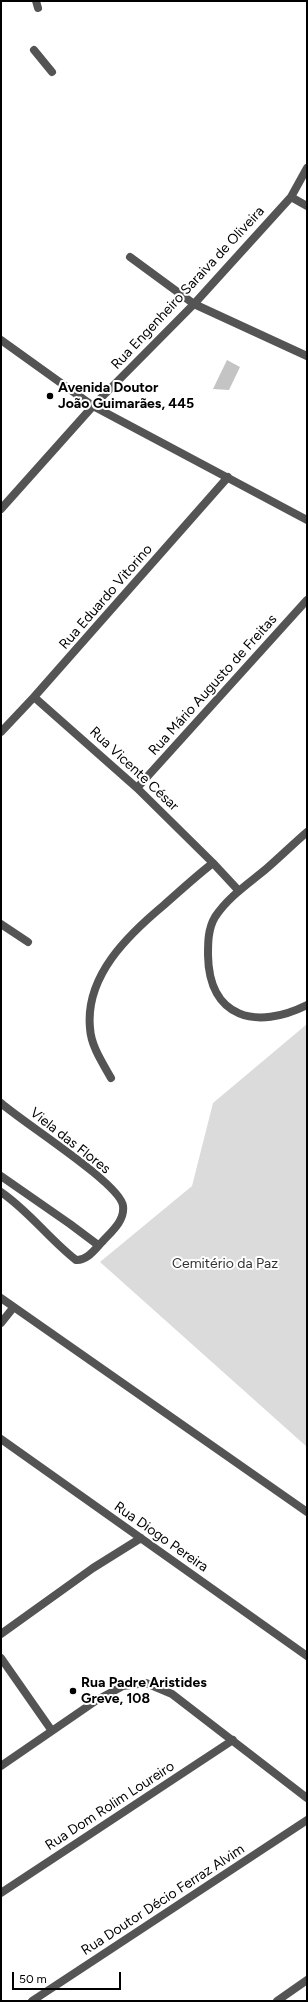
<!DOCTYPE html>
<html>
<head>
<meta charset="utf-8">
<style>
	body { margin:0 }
	#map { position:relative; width:308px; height:2002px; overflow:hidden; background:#fff; font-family:Figtree,sans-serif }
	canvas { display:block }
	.frame { position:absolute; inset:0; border:2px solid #000; pointer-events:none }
	.scale { position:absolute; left:12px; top:1972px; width:109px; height:18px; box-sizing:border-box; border:2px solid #000; border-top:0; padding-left:5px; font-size:12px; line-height:14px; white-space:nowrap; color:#000; -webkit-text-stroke:3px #fff; paint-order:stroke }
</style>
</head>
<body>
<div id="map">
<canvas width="308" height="2002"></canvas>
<div class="frame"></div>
<div class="scale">50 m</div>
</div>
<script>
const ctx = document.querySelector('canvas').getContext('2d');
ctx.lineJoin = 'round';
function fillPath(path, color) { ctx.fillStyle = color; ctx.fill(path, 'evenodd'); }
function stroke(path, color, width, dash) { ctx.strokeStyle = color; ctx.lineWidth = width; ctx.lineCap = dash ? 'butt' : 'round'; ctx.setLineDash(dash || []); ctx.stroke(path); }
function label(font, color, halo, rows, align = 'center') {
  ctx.font = font + ' Figtree,sans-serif'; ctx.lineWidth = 4; ctx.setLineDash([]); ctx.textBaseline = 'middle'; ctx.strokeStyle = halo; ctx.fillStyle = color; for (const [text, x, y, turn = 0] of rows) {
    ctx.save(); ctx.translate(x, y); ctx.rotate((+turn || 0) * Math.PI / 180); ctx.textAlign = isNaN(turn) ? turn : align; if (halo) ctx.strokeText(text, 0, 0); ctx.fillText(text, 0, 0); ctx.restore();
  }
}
const green = new Path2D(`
	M307 1024V1447L100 1262 192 1186 213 1103Z`);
const building = new Path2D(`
	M227 360 240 367 229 390 213 389Z`);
const lane = new Path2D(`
	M34 50 52 72`);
const street = new Path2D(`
	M36 1 38 8
	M291 197 307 206
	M130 257 194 304 307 356
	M1 340 93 406 307 520
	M1 509 93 406 194 304 291 197 307 168
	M34 697 137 788 213 863
	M1 732 34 697 228 477
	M137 788 307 600
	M307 832C293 844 280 857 266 869 248 884 228 897 215 917 208 929 208 942 208 955 209 1019 257 1030 307 1005
	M1 924 28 942
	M111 1078C102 1062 91 1046 90 1028 85 976 128 935 164 905 180 891 196 876 213 863L239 891
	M1 1103C22 1122 121 1184 123 1206 125 1221 111 1232 102 1242 95 1249 87 1261 76 1260 49 1239 29 1211 1 1192
	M1 1176 70 1224 98 1245
	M1 1298 307 1512
	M1 1323 13 1308
	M1 1439 307 1656
	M1 1634 93 1568 141 1538
	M1 1658 52 1731
	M1 1766 97 1700 123 1686 146 1683 172 1694 307 1798
	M1 1893 233 1740
	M32 2001 307 1820
	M277 2001 307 1980`);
const markers = [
	[50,396,4,"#000"],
	[73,1691,4,"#000"]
];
const streetNames = [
	["Rua Engenheiro Saraiva de Oliveira",188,288,-47],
	["Rua Eduardo Vitorino",106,597,-49],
	["Rua Mário Augusto de Freitas",213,685,-48],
	["Rua Vicente César",134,769,43],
	["Viela das Flores",70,1141,38],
	["Rua Diogo Pereira",161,1537,35],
	["Rua Dom Rolim Loureiro",110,1806,-33],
	["Rua Doutor Décio Ferraz Alvim",163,1900,-33]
];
const poiNames = [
	["Avenida Doutor",58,388],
	["João Guimarães, 445",58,404],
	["Rua Padre Aristides",81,1683],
	["Greve, 108",81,1699]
];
const parkNames = [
	["Cemitério da Paz",225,1264]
];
fillPath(green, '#dbdbdb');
fillPath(building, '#c4c4c4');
stroke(lane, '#545454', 8);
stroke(street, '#545454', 8);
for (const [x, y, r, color] of markers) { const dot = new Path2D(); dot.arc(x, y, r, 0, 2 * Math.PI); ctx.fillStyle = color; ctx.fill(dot); stroke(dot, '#fff', 1.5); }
label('14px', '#000', '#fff', streetNames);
label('bold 14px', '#000', '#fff', poiNames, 'left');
label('14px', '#323232', '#fff', parkNames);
</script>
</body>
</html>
